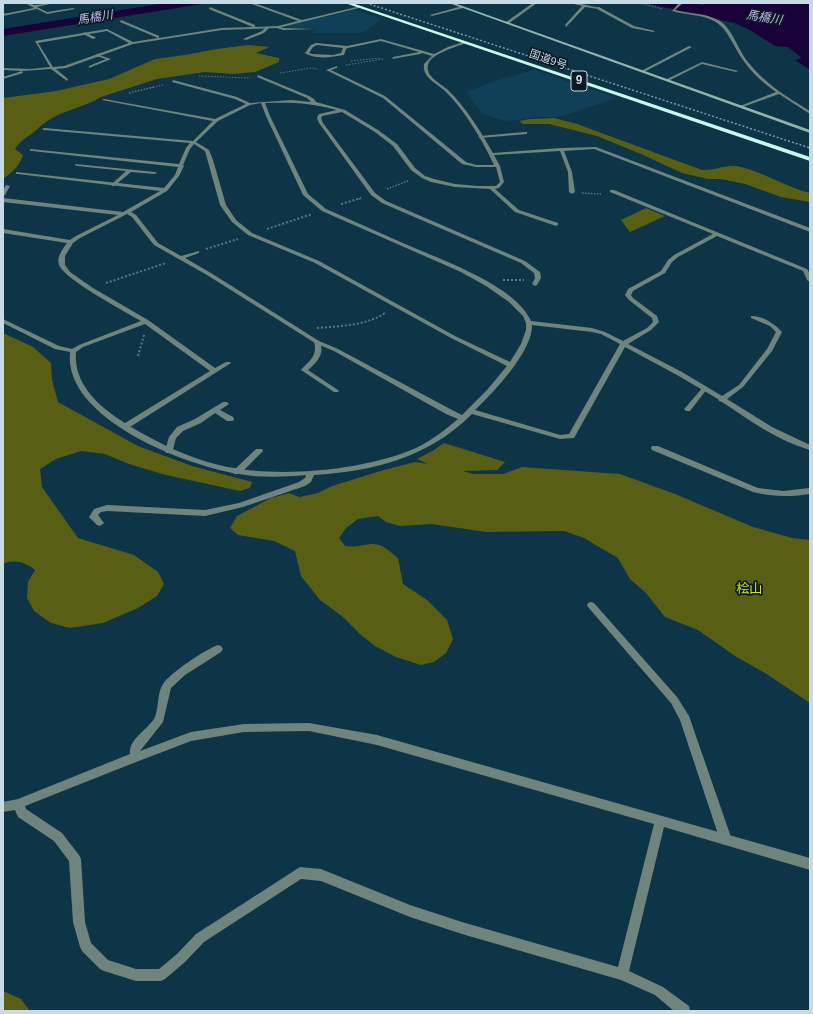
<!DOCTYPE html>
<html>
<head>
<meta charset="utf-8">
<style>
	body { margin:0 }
	#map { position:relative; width:813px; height:1014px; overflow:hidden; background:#0e3448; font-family:Helvetica,sans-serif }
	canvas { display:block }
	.frame { position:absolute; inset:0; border:4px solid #c7dbe7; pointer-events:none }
</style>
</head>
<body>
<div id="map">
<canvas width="813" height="1014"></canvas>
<div class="frame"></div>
</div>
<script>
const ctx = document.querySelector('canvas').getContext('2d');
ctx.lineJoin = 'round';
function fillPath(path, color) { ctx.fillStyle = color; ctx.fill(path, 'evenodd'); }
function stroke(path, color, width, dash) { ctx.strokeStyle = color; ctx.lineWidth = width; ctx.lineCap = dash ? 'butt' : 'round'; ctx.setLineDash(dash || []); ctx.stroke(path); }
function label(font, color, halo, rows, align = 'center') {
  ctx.font = font + ' Helvetica,"Noto Sans JP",sans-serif'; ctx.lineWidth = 3.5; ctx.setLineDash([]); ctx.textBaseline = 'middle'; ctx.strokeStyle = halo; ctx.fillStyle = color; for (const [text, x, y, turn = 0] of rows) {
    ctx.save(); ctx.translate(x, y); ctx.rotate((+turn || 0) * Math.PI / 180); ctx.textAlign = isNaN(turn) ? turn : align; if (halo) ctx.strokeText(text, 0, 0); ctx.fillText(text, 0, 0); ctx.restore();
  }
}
const built = new Path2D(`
	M355 10 382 19 366 31 358 33H314L316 28 281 27Z
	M534 70 616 98 559 117H539L507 121 491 117 481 112 466 92 495 81Z`);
const green = new Path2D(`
	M248 45 269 47 256 53 279 58V62L255 72 233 74 205 72 157 79 101 97C84 108 62 110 46 122 41 125 38 129 34 132 26 138 20 141 15 149L23 155C19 167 12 172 3 179V98L56 91 109 79 155 59 185 55 217 49Z
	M554 118 577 124 702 170C717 171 727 163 741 167 765 173 786 187 810 193V202L781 197 745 184 721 179H708L682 173 641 154 597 136 549 124H523L519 121 530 119Z
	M646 208 665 216 630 232 621 220Z
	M3 333 33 347 51 363 52 380 58 402 138 446 192 466 252 482 250 488 240 491 166 475 129 464 105 454 81 451 56 459 40 469 42 487 78 538 134 555 158 572 164 584 157 596 138 608 103 623 70 628 51 623 34 611 27 598 28 582 35 570C25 562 15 559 3 564Z
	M444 443 505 462 497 470 463 471 473 474H503L522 467 620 474 675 494 753 527 792 538 810 540V703L765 673 735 656 698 630 665 617 646 593 630 579 618 558 584 538 564 531 486 532 432 524 400 526 386 522 378 516 358 519 346 528 339 538 345 546C357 548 363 544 374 544 383 544 391 553 398 558L403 584 427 600 447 620 453 639 446 653 434 662 421 665 396 657 375 646 361 635 343 617 320 600 301 576 295 551 274 541 238 535 230 528 237 516 271 498 289 493 299 497 318 493 332 486 384 470 415 462 428 464 417 459 434 450Z
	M3 991 21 999 30 1011H3Z`);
const water = new Path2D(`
	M165 3H208L3 36V29Z
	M645 3H692L703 5H704L703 3H810V70L795 60 802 58 788 47 775 46 748 29 734 23Z`);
const pathFar2 = new Path2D(`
	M640 3 663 9
	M351 61 380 58
	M346 65 383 59
	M280 73 311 68 318 69
	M199 76 249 78
	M150 88 163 85`);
const pathFar1 = new Path2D(`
	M129 93 154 87
	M387 189 408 181
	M582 193 601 194
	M359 199 361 198`);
const path = new Path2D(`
	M341 204 361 198
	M267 229 312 214
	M206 249 238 239
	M503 280H524
	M106 283 166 263
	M317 328C340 326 365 326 385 313
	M138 356 144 335`);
const lane = new Path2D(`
	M462 6 463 8 432 16 430 15Z
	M597 7H599L634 26 655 31 653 32 632 28 597 9Z
	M278 26 283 28 316 29 283 30 277 28Z
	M266 27 269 28 264 33 246 40 243 39 262 31Z
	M84 32 95 37 96 38 93 39 83 34Z
	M96 54 111 59 89 68V66L106 59 96 56Z
	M525 132H527V134L480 138 478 137 480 136Z
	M75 164 155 172 157 173 155 174 131 172 114 186H112V184L126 171 77 166 75 165Z
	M317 340 319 341C326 353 317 362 308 370L338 390 339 391 338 392H334L301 370C309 361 318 356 314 342Z
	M705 386 708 388 707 389 690 411H686L684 409 686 407 703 387Z
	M223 402H227L229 404 220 410 233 417 234 419 233 421H227L215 413 201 423 183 431 176 438 172 453H166L165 451 169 437 177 427 195 419Z
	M256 449H262L263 451 240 474H234L233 472 234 470Z
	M591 602 594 603 677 697 689 716 732 840 730 844 726 845 722 844 720 840 680 720 671 703 588 607 587 605 588 603Z`);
const street = new Path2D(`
	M25 3H30L34 5 54 3 37 7 47 12 73 8 75 9 47 14 37 9 3 16V14L34 8Z
	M249 3H254L302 20 361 6 363 7 278 28 222 30 133 44 66 68 56 69 68 79 67 81 51 69 22 71 23 73 3 79V77L22 71 3 70V68L30 69 50 67 35 41 107 29 133 42 158 38 120 22 121 20 159 36V38L222 28 253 27 209 9 210 7 255 25V27L278 26 298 21ZM107 31 129 43 64 66 53 67 38 43Z
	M533 3H537L508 24H506V22Z
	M570 3H577L600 8 598 9 585 7 566 27 565 25 582 6Z
	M679 3H683L675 10C690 14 707 13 720 21 733 30 738 50 748 62 764 83 787 97 810 111V114L779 94 740 108V106L776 92C763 83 752 73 743 60 734 48 728 28 714 21 701 14 685 15 672 11Z
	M381 39 434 54 448 47 466 41V43C456 47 430 54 428 65 425 77 442 84 448 90 465 106 481 132 493 153L561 148 596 147 810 228V232L594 149 564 151 572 172 575 192 572 194 569 192 568 172 560 151 494 155 500 166 504 182 499 188 495 189 519 210 558 223V225L556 226 515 212 490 189 455 187 431 182 422 178 411 170 393 146 375 132 342 112 322 116 321 118 323 123 375 193 386 201 525 261 540 272 541 278 537 285 535 286 532 284 535 278 534 273 521 263 382 203 371 195 319 123 317 118 319 114 337 110C310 103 293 102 265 103L270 116 308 194 326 209C355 222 383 234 412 247 445 261 517 287 531 321L592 328 605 332 623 341 647 328 653 322 652 318 629 300 625 295 628 289 661 271 668 260 674 255 713 234 610 192V190H614L807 269 810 274V282L807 280 803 271 717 236 678 257 672 262 665 273 633 291 631 295 633 298 657 316 659 322 651 330 628 344 682 372 722 396 739 385 767 349 776 332 770 326 751 318V316C762 315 775 324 782 332L772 351 743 387 727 399 772 427 810 445V450C778 441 749 420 722 402L719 401 718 399 677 375 625 347 574 438 560 439 472 414C428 458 374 471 314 475L311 482 305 486 243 507 205 516 107 511 101 512 98 515 104 523 100 526 97 525 89 517 94 509 107 505 205 510 239 503 299 482 305 478 306 475C284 477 262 478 239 474 187 466 63 419 70 352L55 349 3 323V319L59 346 72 349 79 345 141 321C126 312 65 280 59 265 56 257 63 249 67 243L3 233V229L70 240 76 236 118 215 3 202V198L123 212 160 191 18 174H16V172L164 188 175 175 178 167 32 151H30V149L179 164 186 148 190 143 44 130 42 129 44 128 193 141 213 121 102 100 104 99 215 119 246 104 235 99 172 82 173 80 237 97 250 103 292 100 311 102 307 98 257 77 258 75 309 96 314 99 316 102 345 110 378 130 397 144 415 168 425 176 434 179 455 184 477 186H496L500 182 496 167H476L462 164 383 98 326 70 337 66V68L331 70 385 96 466 162 476 165H494C483 141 465 111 446 92 437 83 422 78 424 64L432 56 422 53 420 54 392 59 393 57 419 52 381 41 348 48 346 49 344 55C333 57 315 60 305 53L311 45 316 43 347 46ZM317 45 343 48 341 53 333 55 312 54 309 53 313 47ZM261 103 266 116 303 195 322 211 461 272 486 286 509 302 523 316 526 323V330L521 344 510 362 455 336 319 261 252 233 236 220 226 205 213 160 209 150 196 142 218 121 250 105ZM194 144 205 151 220 205 232 222 248 235 315 263 451 338 507 366 487 390 462 415 452 410 338 349 319 341 211 273 185 258 199 253V251L181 256 158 243 136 215 131 212 167 191 179 176 184 166 183 165 190 149ZM127 214 132 217 154 245 207 275 315 343 334 351 446 414 458 419C445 430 432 440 416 448 363 471 275 479 219 465 188 458 159 443 131 427H130L231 363 230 362H226L215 368 148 320 93 288 70 272 65 265V256L73 243 80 238ZM145 324 210 371 125 423C100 408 73 384 76 352L83 347ZM532 325 592 332 601 334 620 344 569 434 560 435 475 410C493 393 533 351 532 325Z
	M689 46 692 47 644 72 641 71Z
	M702 62 738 71 736 72 702 64 668 81 665 80Z
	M6 185 10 186 5 195 3 196V190Z
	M652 446H658L758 488 783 491 810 488V494C791 497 772 497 753 492L652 450 651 448Z
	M218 645 221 646 223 649 221 652 185 675 171 688 163 722 140 751 191 732 244 724 309 723 377 735 810 858V870L664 827 629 971 663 987 689 1006 690 1011H674L655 995 621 980 462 934 410 917 321 881 301 879 204 942 185 962 165 979 161 981H136L104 971 100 969 82 951 80 947 73 922 69 861 54 841 18 817 15 810 3 812V802L18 799 130 754C128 739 149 729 155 717 159 707 157 693 163 684 170 673 206 649 218 645ZM309 731 377 745 654 824 618 967 462 922 410 905 321 869 300 867 196 934 177 954 159 969H136L108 960 91 943 85 922 81 859 79 855 62 833 26 809 25 806 131 764 191 741 244 732Z`);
const secondary = new Path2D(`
	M449 3H454L810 130V133Z`);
const highway = new Path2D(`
	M345 3H352L810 157V161Z`);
const rail = new Path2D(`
	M366 3 810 148`);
const farStreetnames = [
	["国道9号",548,60,19]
];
const farWaternames = [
	["馬橋川",95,18,-9],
	["馬橋川",764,18,9]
];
const shields = [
	[579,81,16]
];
const shieldNames = [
	["9",579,81]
];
const parkNames = [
	["桧山",749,589]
];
fillPath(built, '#104058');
fillPath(green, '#585f15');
fillPath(water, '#190239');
stroke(pathFar2, '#587788', 1, [1.5, 1.5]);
stroke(pathFar1, '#587788', 1.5, [1.5, 1.5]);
stroke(path, '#587788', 2, [2, 2]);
fillPath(lane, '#70847e');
fillPath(street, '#70847e');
fillPath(secondary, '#93b3aa');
fillPath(highway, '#c7f9eb');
stroke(rail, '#7f9aa9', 1.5, [2, 2]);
label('11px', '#c7dbe7', '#0b1a23', farStreetnames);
label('italic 12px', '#c2b5eb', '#0b1a23', farWaternames);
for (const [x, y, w] of shields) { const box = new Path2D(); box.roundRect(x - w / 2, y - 10, w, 20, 3); ctx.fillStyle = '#0b1a23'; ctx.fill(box); stroke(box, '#c7dbe7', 1); }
label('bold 12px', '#c7dbe7', null, shieldNames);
label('13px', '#d2e427', '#0b1a23', parkNames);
</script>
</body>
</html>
